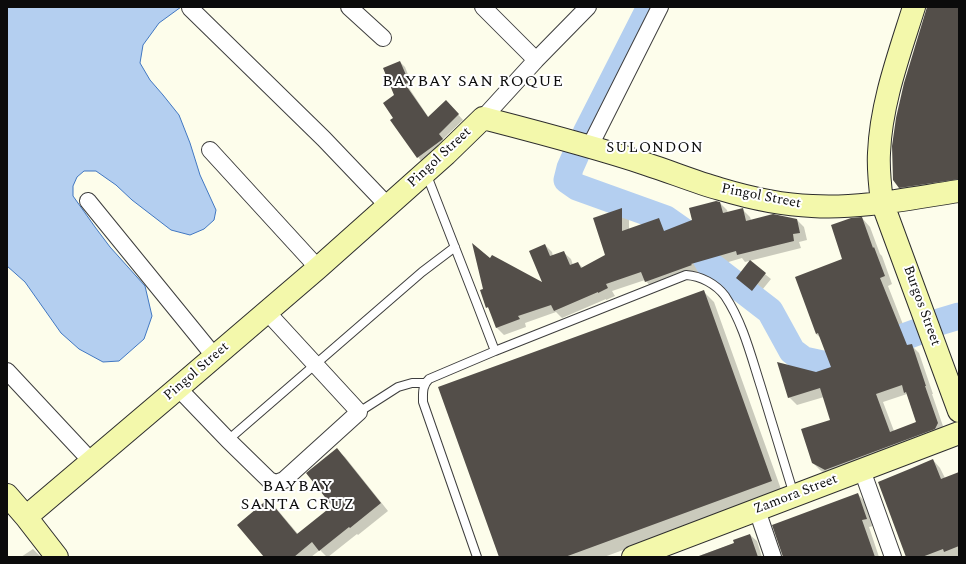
<!DOCTYPE html>
<html>
<head>
<meta charset="utf-8">
<style>
	body { margin:0 }
	#map { position:relative; width:966px; height:564px; overflow:hidden; background:#fdfdeb; font-family:Spectral,serif }
	canvas { display:block }
	.frame { position:absolute; inset:0; border:8px solid #0b0b0b; pointer-events:none }
</style>
</head>
<body>
<div id="map">
<canvas width="966" height="564"></canvas>
<div class="frame"></div>
</div>
<script>
const ctx = document.querySelector('canvas').getContext('2d');
ctx.lineJoin = 'round';
function fillPath(path, color) { ctx.fillStyle = color; ctx.fill(path, 'evenodd'); }
function stroke(path, color, width, dash) { ctx.strokeStyle = color; ctx.lineWidth = width; ctx.lineCap = dash ? 'butt' : 'round'; ctx.setLineDash(dash || []); ctx.stroke(path); }
function label(font, color, halo, rows, align = 'center') {
  ctx.font = font + ' Spectral,serif'; ctx.lineWidth = 4; ctx.setLineDash([]); ctx.textBaseline = 'middle'; ctx.strokeStyle = halo; ctx.fillStyle = color; for (const [text, x, y, turn = 0] of rows) {
    ctx.save(); ctx.translate(x, y); ctx.rotate((+turn || 0) * Math.PI / 180); ctx.textAlign = isNaN(turn) ? turn : align; if (halo) ctx.strokeText(text, 0, 0); ctx.fillText(text, 0, 0); ctx.restore();
  }
}
const water = new Path2D(`
	M7 7H181L159 23 143 45 140 63 150 80 163 95 179 115 190 143 200 175 216 210 214 220 204 229 190 235 171 230 132 200 116 185 96 171H84L77 177 73 186V196L95 227 110 247 145 286 152 316 144 339 119 361 103 362 79 349 61 333 25 282 7 266Z`);
const shadow = new Path2D(`
	M947 7H959V190L910 197 900 187Z
	M400 62 405 67 413 87 409 88 429 118 446 101 463 120 443 139 447 145 422 162 418 157 394 118 396 95Z
	M720 203 727 210 728 213 743 210 750 217 751 220H797L804 227 807 240 799 242 801 248 745 262 742 258 698 271 699 273 653 289 645 280 612 291 615 296 606 300V299L562 318 556 312 525 323 526 327 504 335 497 328 491 311 487 307 484 289 491 260 544 284 545 245 552 252 553 256 563 252 571 259 573 265 578 263 583 268 606 256 622 209 629 216V230L659 219 666 226 668 230 694 221Z
	M862 218 870 227 880 254 882 256 892 284 888 286 911 345 919 353 933 394H932L945 432 834 477 821 471 813 463 831 420 824 397 797 405 789 397 816 373 832 367 822 339 816 334 844 260ZM907 394 917 423 894 431 883 402Z
	M750 262 771 279 758 295 743 283Z
	M704 292 714 302 782 492 604 557H500Z
	M337 450 345 457 388 511 358 535 357 534 328 557H327L320 550 311 557H265L268 500 276 508 298 534 334 506Z
	M933 460 940 468 945 478 959 473V557H907Z
	M858 494 864 501 873 526 869 527 879 557H785Z
	M750 535 757 541 762 557H696L735 543Z
	M33 549 41 557H21Z`);
const river = new Path2D(`
	M586 133 650 7
	M578 150 570 168 567 180 577 187 666 219 693 238 699 246 709 264 770 311 792 351 804 360 827 365 920 331
	M939 322 959 316`);
const building = new Path2D(`
	M927 7H959V179L899 188 893 180 892 146 896 118 904 83Z
	M400 61 409 82 405 84 428 117 446 100 459 114 439 134 443 139 417 158 390 120 393 118 383 103 394 95 383 68Z
	M716 201 720 202 723 213 743 208 746 221 773 214 797 219 800 233 793 234 794 241 737 255 736 251 691 264 692 265 645 282 641 272 606 284 608 288 598 293V292L554 311 551 305 518 316 520 319 496 328 488 307 486 308 480 290 483 289 472 243 490 258 492 255 542 282 529 251 545 244 550 256 564 251 570 265 578 262 581 268 605 255 593 218 622 208V231L659 218 664 231 692 220 689 208Z
	M862 217 873 248 874 247 885 276 880 278 907 345 912 344 926 386H925L938 423 935 429 825 470 812 463 801 429 830 420 820 388 788 398 777 362 816 372 831 367 818 333 816 334 795 277 842 259 831 225 851 218ZM902 385 904 393 906 392 916 422 890 432 876 394Z
	M750 260 766 273 752 291 736 278Z
	M704 290 772 481 565 557H499L438 387Z
	M337 448 381 503 350 528 349 527 319 551 312 542 294 557H264L237 525 268 499 297 534 332 506 306 473Z
	M933 459 941 479 959 472V546L944 552 943 549 922 557H906L878 482 912 468Z
	M858 493 867 519 862 520 875 557H783L772 525Z
	M750 534 758 557H699V556L734 543 733 540Z`);
const lane = new Path2D(`
	M426 173 477 304 495 351
	M359 412 398 387 412 383H424
	M228 440 422 272 455 247
	M477 557 423 402C423 393 422 386 429 379L495 351 686 275C701 276 716 284 725 296 743 323 751 356 761 387 772 423 783 459 794 495`);
const street = new Path2D(`
	M349 7 383 38
	M483 7 536 60
	M190 8 324 139 388 206
	M483 118 536 60 588 7
	M590 146 660 7
	M210 150 318 268
	M88 201 215 357
	M7 371 92 462
	M178 388 228 440 269 480 276 483 284 480 359 412 267 312
	M862 470 893 557
	M757 510 773 557`);
const secondary = new Path2D(`
	M914 7C899 55 881 103 879 153 878 169 880 186 882 202L959 411
	M7 495 26 517 57 557
	M26 517 178 388 318 268 446 154 483 118C537 132 592 146 646 164 671 172 695 182 720 189 750 198 781 205 812 206 861 209 911 198 959 191
	M633 557 959 433`);
const streetNames = [
	["Pingol Street",440,158,-43],
	["Pingol Street",761,197,11],
	["Burgos Street",921,306,70],
	["Pingol Street",197,372,-41],
	["Zamora Street",796,495,-21]
];
const neighbourhoodNames = [
	["SULONDON",655,149]
];
const quarterNames = [
	["BAYBAY SAN ROQUE",473,83],
	["BAYBAY",298,488],
	["SANTA CRUZ",298,506]
];
fillPath(water, '#b4cff0');
stroke(water, '#4177c1', 1);
fillPath(shadow, '#0003');
stroke(river, '#b4cff0', 27);
fillPath(building, '#534e49');
stroke(lane, '#3e3e3e', 10);
stroke(street, '#3e3e3e', 18);
stroke(secondary, '#2d2d2d', 24);
stroke(lane, '#fff', 8);
stroke(street, '#fff', 16);
stroke(secondary, '#f3f8ab', 22);
label('14px', '#0b0b0b', '#fff', streetNames);
ctx.letterSpacing = '1px';
label('15px', '#0b0b0b', '#fff', neighbourhoodNames);
ctx.letterSpacing = '0px';
ctx.letterSpacing = '1px';
label('16px', '#0b0b0b', '#fff', quarterNames);
ctx.letterSpacing = '0px';
</script>
</body>
</html>
